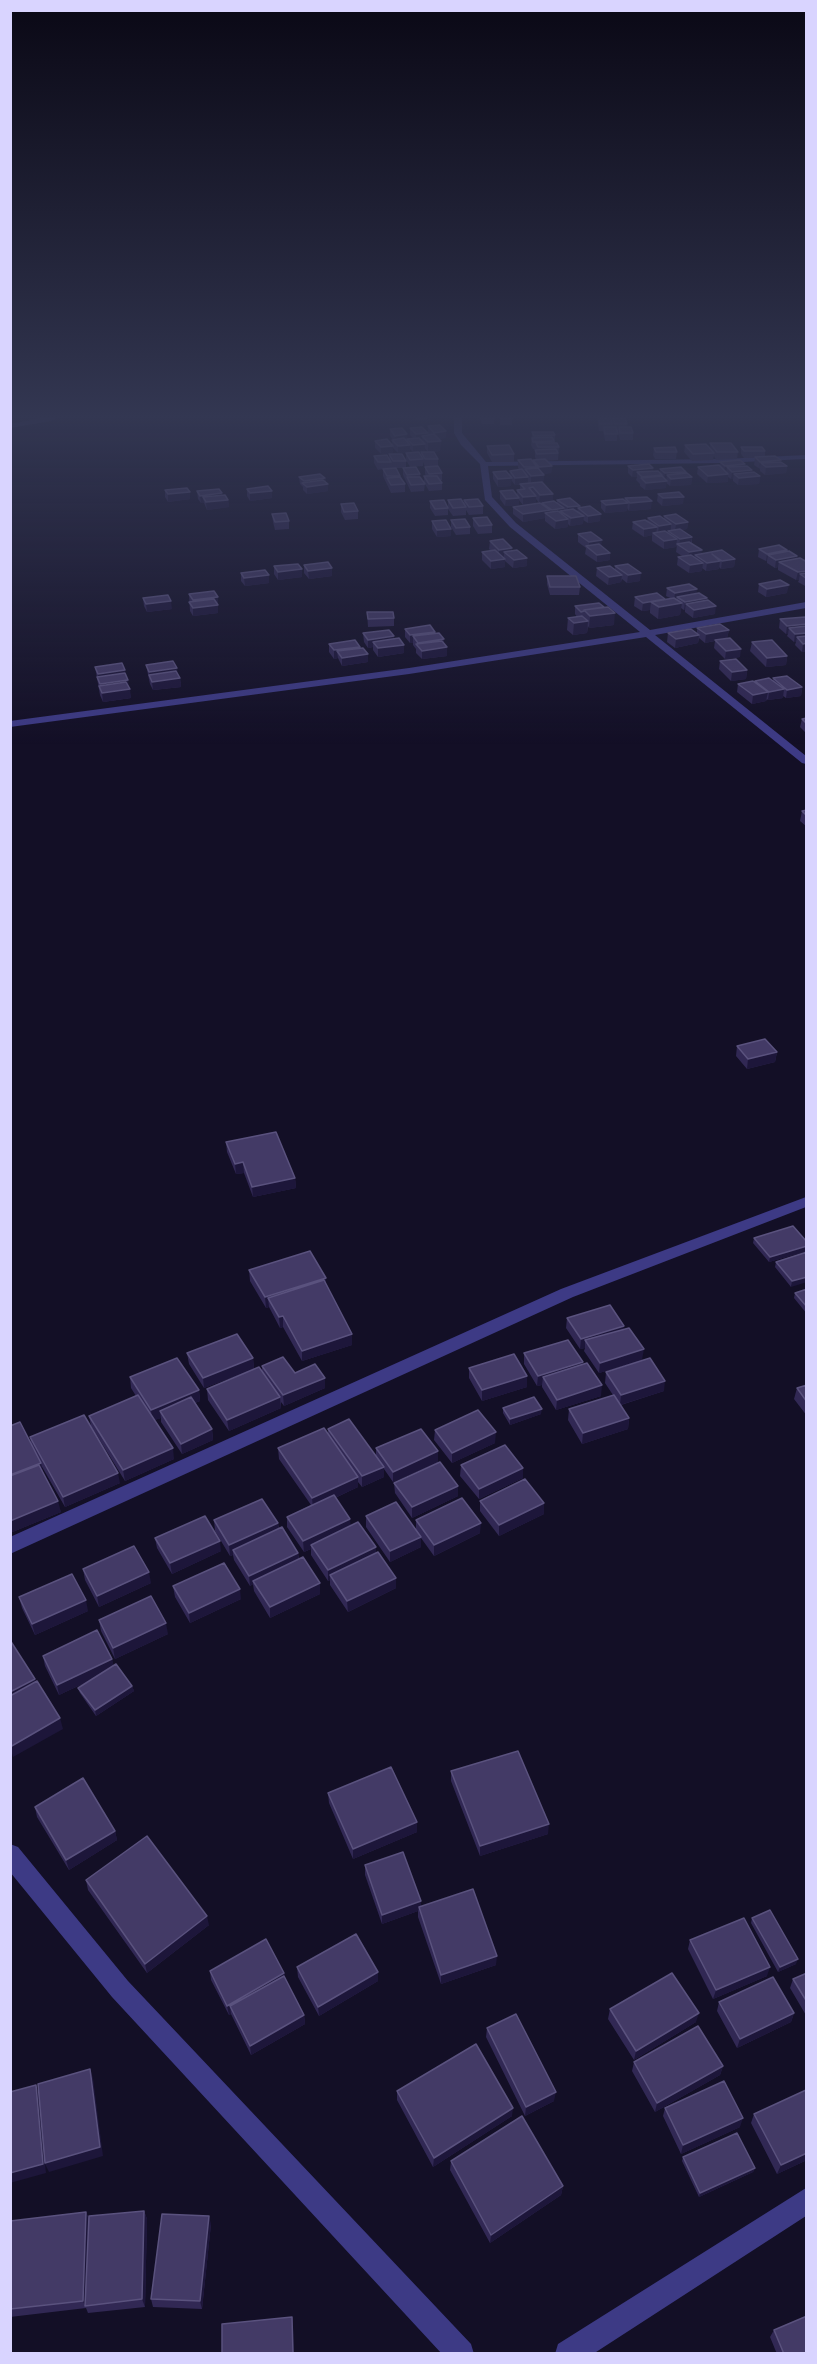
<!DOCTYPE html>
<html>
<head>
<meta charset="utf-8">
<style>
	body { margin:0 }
	#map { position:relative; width:817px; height:2364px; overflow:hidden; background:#130f26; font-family:"Titillium Web",sans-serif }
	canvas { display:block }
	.frame { position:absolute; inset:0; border:12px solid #d9d4ff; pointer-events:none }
</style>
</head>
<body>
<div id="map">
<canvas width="817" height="2364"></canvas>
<div class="frame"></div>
</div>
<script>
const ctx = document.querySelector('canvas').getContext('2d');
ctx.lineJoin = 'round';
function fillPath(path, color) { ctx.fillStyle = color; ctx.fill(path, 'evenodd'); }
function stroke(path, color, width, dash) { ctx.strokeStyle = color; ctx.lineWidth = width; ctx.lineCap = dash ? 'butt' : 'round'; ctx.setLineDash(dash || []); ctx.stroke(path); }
const minor = new Path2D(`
	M52 414H61L51 421 10 428V424L46 417Z
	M283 414H297L293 416Z
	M454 414H462V433L486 462 722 459 806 455V459L722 463 488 466 492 497 516 523 650 630 806 602V608L655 635 806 756V764L802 763 646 637 409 674 10 727V721L409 668 640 632 510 527 485 500 480 464 461 445 454 433Z
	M806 1197V1207L573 1297 10 1554V1537L561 1289Z
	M10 1844 18 1847 128 1981 471 2344 474 2354H442L112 1997 10 1872Z
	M806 2188V2216L593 2354H555L558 2344Z`);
const wall = new Path2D(`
	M413 414H428L427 419 416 420Z
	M479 414H494V424H482Z
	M498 414H512V425H500V418L498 417Z
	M604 414H617L618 418 627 424V427L633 433V440H620L618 431H617V441H605L603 431H599L598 424V417L604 418Z
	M428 426 446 438 439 439 441 441 440 451 433 452 438 459V466L425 467 423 462V466L410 467 406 460V453L421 457V452H428L425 449V451L413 452 410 449V452L398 453 393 448V453L381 454 375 448V441L392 445V440H393L390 436V429L407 439 413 438 410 435V428L428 433Z
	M532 432 555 435V443L559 447 558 460 547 461 552 466 551 473 543 474 544 475 543 482H542L553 494V501L557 503V500L580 506V508L600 521 588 523 583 520V524L570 526 568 524V527L555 529 545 521V518L523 522 513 514V507L531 504 523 505 519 500V505L505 506 500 499V491L517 495V490L520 489V485H515L511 480V486L498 487 493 479V472L509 476 510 471 520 470 518 468V460L533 462V460H536L535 457V450L536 449H533L531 445ZM536 499 539 503 542 502 541 504 536 503Z
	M710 443 738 452 737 459 716 460 714 456 713 460 692 461 684 452 685 445 710 448Z
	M487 446 514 454V462H492L487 453Z
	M741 447 765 451V457L780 462 787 466 786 473 765 475 760 471V469L754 465 755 458H744L741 454Z
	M654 448 677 452 676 459H655L653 455Z
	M389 454 406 461V468L420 474V477L424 483V476H426L425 474V467L442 473V480H440L442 483V490L429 491 425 484 424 491 411 492 403 475V468H396L405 484V492L391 493 383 476V469L378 470 374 463V456L389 459Z
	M720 462 745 464V466L752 470V472L760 476 759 484 738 485 733 481V479H731L728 477V482L707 483 697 474 698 467 720 466Z
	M628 466 653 468V471L660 473V469L686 472 685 473 692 477 691 485 670 486 666 483V488L645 490 640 486V484L636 480 637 477H632L628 473Z
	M299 477 325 478 328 491 307 494 303 490V487L300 484Z
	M247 489 272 498 250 501 247 496Z
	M165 490 190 492V499L168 502 165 497Z
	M197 491 222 495 228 500 229 507 207 510 204 503H201L198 499Z
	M658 494 683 504 662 506 657 501Z
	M625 498 651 509 629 511 627 508V511L605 513 601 508V501H625Z
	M448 500 464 504V500L483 506V514L469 515 466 510V515L453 516 448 509V515L435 516 430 508V501L448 507Z
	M341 504 358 511V519L345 520 341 512Z
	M272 514 289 521V529L275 530 273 522Z
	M664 516 688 522 687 529 682 530 692 537V543L701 554 735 559 734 567 721 569 719 567V569L706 571 702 568V571L689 573 677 565 678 557 682 556 676 552 677 545 676 547 664 549 652 541V535L644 537 632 529 633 522 647 521 648 518 664 519Z
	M473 518 492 525V533L478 534 473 526Z
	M451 520 470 527V534L456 535 451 527Z
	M432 521 451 536 437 537 432 529Z
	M578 534 601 546 610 560 597 562 585 554 586 548 578 542Z
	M490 541 512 550 527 566 513 568 505 561V567L491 569 482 560V552L491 551 489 549Z
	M759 549 787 550V552L797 556V558L807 562V587L798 582 799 580H796L778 570V567L775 568 767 563V561H766L758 557Z
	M304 565 332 568V576L309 579 304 573Z
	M274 566 302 569V577L278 580 274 574Z
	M615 566 640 581 627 583 622 579 621 582 608 585 596 576 597 568 615 570Z
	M241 573 269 583 245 586 241 581Z
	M547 576 580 587 579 595H550L547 584Z
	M759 584 787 593 766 597 758 592Z
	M667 588 696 593 707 598V600L715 614 693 618 685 612V610H684L681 608 680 615 658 619 650 613V610L642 611 634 606 635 597 665 599 670 598 666 596Z
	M189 594 218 605V613L193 616 190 611Z
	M143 598 172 609 147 612 144 606Z
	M575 606 614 625 589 628 588 626 587 633 573 635 567 630 568 618 577 617 575 614Z
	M807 611V651L802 652 795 645 796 642H794L787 636 788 634H786L779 628 780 619 805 617Z
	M367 612 394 618V626L368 627Z
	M697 628 729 630 727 638 740 657 725 659 714 648 715 641 705 643 699 638 698 643 675 648 667 642 668 633H697Z
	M405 629 435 632V633L447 647V656L422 659 416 653V649L413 645V643H410L405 637Z
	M363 633 394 639 404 653 378 657 373 650V647L368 648 364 642Z
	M752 642 787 656 786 665 766 667 750 651Z
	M329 644 360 647 368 662 342 666 338 658 334 659 329 652Z
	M720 661 747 670 746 679 731 681 719 669Z
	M146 665 180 678 181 687 153 690 150 684Z
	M95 667 126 676 131 698 103 702 100 695Z
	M773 678 802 687 801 696 786 698 783 696V698L768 700 767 699 766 701 752 704 737 692 738 684 755 682V681L773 680Z
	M807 718V734L800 727 802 719Z
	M807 810V827L800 821 802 811Z
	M737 1046 777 1052 775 1062 747 1069 736 1056Z
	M226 1142 295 1178 296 1188 253 1197 244 1173 236 1174 227 1152Z
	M754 1238 807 1242V1251L769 1262 753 1243Z
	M807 1252 791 1287 775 1267 776 1262Z
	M249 1270 326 1278V1285L352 1345 302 1361 283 1327 280 1328 269 1307 266 1308 250 1281Z
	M807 1289V1314L794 1298 795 1293Z
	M567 1318 624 1329 642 1360 599 1373 584 1351 585 1348 580 1349 566 1328Z
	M187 1353 253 1358 254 1369 204 1388 189 1364Z
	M524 1353 583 1362 582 1365 601 1396 556 1410 542 1387V1385L537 1386 524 1364Z
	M262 1366 295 1373 325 1388 284 1406 281 1402V1408L229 1431 208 1400 207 1389 262 1372Z
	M469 1368 527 1376V1387L482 1401 469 1378Z
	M606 1372 664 1391 621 1405 629 1418 628 1429 582 1444 568 1420 569 1409 613 1395 605 1383Z
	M130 1377 199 1390 200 1401 195 1403 212 1429 213 1440 182 1454 161 1422V1418L154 1420 174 1459 125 1481 91 1426 89 1416 136 1396 131 1388Z
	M807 1385V1416L794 1399 797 1388Z
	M503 1408 541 1414 510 1425 503 1413Z
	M328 1429 376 1457V1448L438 1462 393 1482 384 1469V1477L362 1487 358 1482V1487L335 1498 351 1526 376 1547V1553L396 1588 348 1612 330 1585V1580L328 1581 311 1555V1549L304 1552 287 1527V1517L311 1505 279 1459 278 1448 328 1434Z
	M435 1430 495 1443 452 1463 434 1440Z
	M30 1437 120 1483 65 1507 41 1465 43 1472 61 1512 10 1533 31 1444Z
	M461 1465 523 1478 479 1499 460 1476Z
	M394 1483 458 1496 412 1518 395 1493Z
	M480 1501 544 1503V1514L499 1536 480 1511Z
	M366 1516 416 1529V1520L480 1533 434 1556 421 1538V1547L390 1562 366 1527Z
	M214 1520 278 1523 279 1529 298 1553 299 1559 320 1594 270 1618 254 1591 253 1584 250 1586 234 1560 233 1555 230 1556 215 1531Z
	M155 1538 221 1551 172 1574 157 1548Z
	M83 1569 151 1583 99 1607 85 1580Z
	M173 1586 241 1599 190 1623 175 1597Z
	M19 1597 88 1611 35 1635 22 1608Z
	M99 1620 168 1634 115 1659 101 1631Z
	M43 1656 112 1659 113 1666 132 1686 134 1691 96 1716 80 1693 78 1688 93 1679 59 1695 45 1666Z
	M451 1771 548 1834 480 1856 451 1781Z
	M328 1793 417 1822V1832L353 1859 329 1803Z
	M35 1807 115 1831 117 1840 69 1870 37 1817Z
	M365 1865 421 1906 496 1965 441 1984 418 1917V1911L382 1924 365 1875Z
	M86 1880 209 1925 147 1973 88 1890Z
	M752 1918 796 1964 778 1972 751 1923Z
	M690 1940 767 1976 713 1999 688 1949Z
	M297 1967 378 1981 319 2016 298 1977Z
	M210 1971 284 1973 285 1978 304 2015 305 2024 251 2055 231 2014 229 2015 211 1980Z
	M807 1973V2017L790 1988 793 1979Z
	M719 2002 794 2013 791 2022 737 2048 717 2011Z
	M610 2009 696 2022 634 2060 608 2019Z
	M487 2028 554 2101 525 2116 486 2037Z
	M634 2062 723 2066 720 2075 655 2112 632 2071Z
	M397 2091 512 2116 433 2167 397 2100Z
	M807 2091V2160L777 2174 751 2123 754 2114Z
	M665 2108 740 2127 681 2154 663 2116Z
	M683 2157 755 2168 753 2172 699 2197 682 2161Z
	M451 2161 563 2186 561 2195 490 2243 450 2170Z
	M144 2211 147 2219 145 2307 88 2313 86 2308 10 2317V2221L86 2212 89 2219Z
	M211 2224 202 2309 153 2307 151 2299Z
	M774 2330 807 2354H777L770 2337Z`);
const shadedWall = new Path2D(`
	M446 431V438L434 440V433Z
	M428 433V440L422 436V441H416V434Z
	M407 434V441L395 443V436Z
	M441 441 440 451 428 452V442Z
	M425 444V451L413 452V445Z
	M410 445V452L398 453V446Z
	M393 446V453L381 454V447Z
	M781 460 780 466H787L786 473 765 475 766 467 761 463 759 469 760 462Z
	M745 464V471L752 470V477L760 476 759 484 738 485 739 478 734 474 733 479H731L732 472 727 467 726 473 724 474 725 466Z
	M552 466 551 473 538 474 539 467Z
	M653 468V475L637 472V477H632L633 470Z
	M686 472 685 478 692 477 691 485 670 486 671 479 667 475 666 481H664L665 473Z
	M728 474V482L707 483 708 476Z
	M544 475 543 482 531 483V476Z
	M662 475V481H667L666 488 645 490 646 483 641 479 642 477Z
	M528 477V484L515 485V478Z
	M325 478V484H328V491L307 494V487L304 484V481Z
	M512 478 511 486 498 487V479Z
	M272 491V498L250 501V493Z
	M190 492V499L168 502V494Z
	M222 493 223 500H228L229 507 207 510 206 502 203 497 204 503H201L200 496Z
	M553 494V502L539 503 540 495Z
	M536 496V504L523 505V497Z
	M684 497 683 504 662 506 663 498Z
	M519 498V505L505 506 506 499Z
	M652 501 651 509 629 511 630 503Z
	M628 503 627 511 605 513 606 505Z
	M580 506V510L578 508 577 513 567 515 568 507Z
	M564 508V513L560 511V516L551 517 552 510Z
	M550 510V517L545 513V518L523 522V514Z
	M601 514 600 521 588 523V516Z
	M584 516 583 524 570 526 571 518Z
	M568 519V527L555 529 556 521Z
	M688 522 687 529 675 531 676 524Z
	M671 524V531H668V532L658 533 659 526Z
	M657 527 656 535 653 533 652 535 644 537V529Z
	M451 529V536L437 537V530Z
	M692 537 691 544 679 546 680 539Z
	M677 539 676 547 664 549V541Z
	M602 540 601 548 589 549V542Z
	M512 548V555L504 552V557H499V550Z
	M702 550 701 558 695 555 694 559 688 560 689 552Z
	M787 550 786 558 768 555 767 561H766L767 554Z
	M610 553V560L597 562V555Z
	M797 556 796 564 779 562 778 567 775 568 776 560Z
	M527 558V566L513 568 514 560Z
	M505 559V567L491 569V561Z
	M735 559 734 567 721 569 722 561Z
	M720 561 719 569 706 571 707 563Z
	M703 563 702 571 689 573 690 565Z
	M332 568V576L309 579 308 571Z
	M302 569V577L278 580V572Z
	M807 571V579L800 574 799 580H796L798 572Z
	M641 573 640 581 627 583 628 575Z
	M269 575V583L245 586 244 578Z
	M622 575 621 582 608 585 609 577Z
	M789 585 787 593 766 597 767 589Z
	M697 589 696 597H677L676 601H674L675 593Z
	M218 597V605L193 608V600Z
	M707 598 706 606 686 604 685 610H684L685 602Z
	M665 599 682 603 680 615 658 619 659 607 651 602 650 610 642 611 643 603Z
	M171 601 172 609 147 612 146 604Z
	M218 605V613L193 616V608Z
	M716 606 715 614 693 618 694 610Z
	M615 613 614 625 589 628 590 616Z
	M588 621 587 633 573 635 574 623Z
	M807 624V632L789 628 788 634H786L787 626Z
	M729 630 727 638 705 643 706 634Z
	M435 632V640L413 636V643H410V635Z
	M807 633V641L797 637 796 642H794L795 634Z
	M699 635 698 643 675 648 676 639Z
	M394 636V644L373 642V647L368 648V640Z
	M444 639V647H418V643Z
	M807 643V651L802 652 803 644Z
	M404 645V653L378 657V648Z
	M360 647V655L337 651 338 658 334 659V650Z
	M447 647V656L422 659V651Z
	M741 649 740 657 725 659 726 651Z
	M368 654V662L342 666V658Z
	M787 656 786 665 766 667 767 658Z
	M177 668 178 677 150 678 149 672Z
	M125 670 126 679 99 680 98 674Z
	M747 670 746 679 731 681 732 672Z
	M180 678 181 687 153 690 152 682Z
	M128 680 129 688 101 692 100 684Z
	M802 687 801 696 786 698 787 690Z
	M130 689 131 698 103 702 102 693Z
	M784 689 783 698 768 700 769 692Z
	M768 692 766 701 752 704 753 695Z
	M777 1052 775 1062 747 1069 748 1059Z
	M243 1162 244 1173 236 1174 235 1164Z
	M295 1178 296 1188 253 1197 252 1187Z
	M807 1246V1251L769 1262 770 1257Z
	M807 1277V1282L791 1287 792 1281Z
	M326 1278V1289L268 1298 269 1307 266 1308 265 1297Z
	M283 1316V1327L280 1328 279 1317Z
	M624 1326 623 1336 585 1340V1348L580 1349 581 1339Z
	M352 1334V1345L302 1361V1351Z
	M644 1349 642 1360 599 1373 600 1363Z
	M253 1358 254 1369 204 1388 203 1378Z
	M583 1362 581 1372 543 1377 542 1385 537 1386 538 1376Z
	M527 1376V1387L482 1401V1390Z
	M325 1378V1388L284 1406 283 1395Z
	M665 1381 664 1391 620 1405 621 1395Z
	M602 1385 601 1396 556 1410 557 1400Z
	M199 1390 200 1401 163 1416 160 1411 161 1418 152 1421 151 1410Z
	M280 1397 281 1408 229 1431 227 1420Z
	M542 1409 541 1414 510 1425V1419Z
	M629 1418 628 1429 582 1444 583 1433Z
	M212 1429 213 1440 182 1454 181 1444Z
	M496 1432 495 1443 452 1463V1453Z
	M173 1448 174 1459 125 1481 123 1470Z
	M438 1451V1462L393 1482V1472Z
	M41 1463 43 1473 10 1487V1475Z
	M384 1467V1477L362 1487V1476Z
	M523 1468V1478L479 1499V1489Z
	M118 1473 120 1483 65 1507 63 1497Z
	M358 1477V1487L313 1508 312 1498Z
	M458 1486V1496L412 1518V1507Z
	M58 1501 61 1512 10 1533V1521Z
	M544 1503V1514L499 1536V1525Z
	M350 1519 351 1530 311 1545V1549L304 1552 303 1541Z
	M278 1523 279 1534 233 1550V1555L230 1556 229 1545Z
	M481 1523 480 1533 434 1556V1545Z
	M421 1537V1547L390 1562V1551Z
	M220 1541 221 1551 172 1574 170 1563Z
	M376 1547V1558L330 1575V1580L328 1581V1570Z
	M298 1553 299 1563 253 1581V1584L250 1586 249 1576Z
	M149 1572 151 1583 99 1607 97 1596Z
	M396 1578V1588L348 1612 347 1601Z
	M320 1583V1594L270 1618V1607Z
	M240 1589 241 1599 190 1623 189 1613Z
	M86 1600 88 1611 35 1635 32 1624Z
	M166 1623 168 1634 115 1659 113 1648Z
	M112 1659 114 1669 59 1695 57 1685Z
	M35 1679 38 1689 10 1704V1692Z
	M132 1686 134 1691 96 1716 95 1710Z
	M60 1718 63 1729 13 1757 10 1747Z
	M417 1822V1832L353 1859V1849Z
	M549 1824 548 1834 480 1856V1846Z
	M115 1831 117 1840 69 1870 66 1860Z
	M421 1901V1910L419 1907 418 1911 382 1924V1915Z
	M207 1916 209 1925 147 1973 145 1964Z
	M497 1956 496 1965 441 1984V1975Z
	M798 1959 796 1964 778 1972 780 1967Z
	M770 1967 767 1976 713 1999 716 1990Z
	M378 1972V1981L319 2016 318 2007Z
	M284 1973 285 1983 230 2006 231 2014 229 2015 227 2006Z
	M699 2013 696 2022 634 2060 636 2051Z
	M794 2013 791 2022 737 2048 740 2039Z
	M304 2015 305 2024 251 2055 250 2046Z
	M723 2066 720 2075 655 2112 657 2103Z
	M90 2069 93 2078 103 2156 49 2172 45 2164 46 2173 10 2183V2173L36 2085 39 2094Z
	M556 2092 554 2101 525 2116 526 2107Z
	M513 2108 512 2116 433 2167 434 2158Z
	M743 2118 740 2127 681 2154 683 2145Z
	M807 2153V2160L777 2174 781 2165Z
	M755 2168 753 2172 699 2197 700 2193Z
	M563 2186 561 2195 490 2243 491 2235Z
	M144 2211 147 2219 145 2307 142 2299Z
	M86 2212 89 2220 85 2306 83 2301Z
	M209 2216 211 2224 202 2309 200 2301Z
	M292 2317 293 2325 294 2354H293Z`);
const building = new Path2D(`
	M481 414H494V418H482Z
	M500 414H512L513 418H500Z
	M605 414H617L618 416H610L612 424H600L598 417 606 418Z
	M613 418H625L627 424H615Z
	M440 425 446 431 434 433 428 426Z
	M422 427 428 433 416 434 410 428Z
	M604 427H616L618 434H605Z
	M619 427H631L633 433H620Z
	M402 428 407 434 395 436 390 429Z
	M532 432H553L555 435 534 436Z
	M434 434 441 441 428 442 422 436Z
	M552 437 554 441 533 442 532 438Z
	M404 438 410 445 398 446 392 440Z
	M419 438 425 444 413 445 407 439Z
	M387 439 393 446 381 447 375 441Z
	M536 443H557L559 447H538Z
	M710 443H731L738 452H717Z
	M706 444 714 453 693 454 685 445Z
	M509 445 514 454 492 455 487 446Z
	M675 447 677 452H656L654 448Z
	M741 447H762L765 451H744Z
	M556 449 558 453 537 454 535 450Z
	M419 452 423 459 410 460 406 453Z
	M421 452H434L438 459H425Z
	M389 454H402L406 461H393Z
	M387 455 391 462H378L374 456Z
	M775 456 781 460 760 462 755 457Z
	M531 459 537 467H524L518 460Z
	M545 459 552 466 539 467 533 460Z
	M740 460 745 464 725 466 720 462Z
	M781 462 787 466 766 467 761 463Z
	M649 464 653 468 633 470 628 466Z
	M719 465 728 474 708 476 698 467Z
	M438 466 442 473 429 474 425 467Z
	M747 466 752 470 732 472 727 467Z
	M416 467 420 474 407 475 403 468Z
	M681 467 686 472 665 473 660 469Z
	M396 468 400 476H387L383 469Z
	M538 468 544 475 531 476 525 469Z
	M522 469 528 477 515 478 510 471Z
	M506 471 512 478 498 479 493 472Z
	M658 471 662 475 642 477 637 472Z
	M754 472 760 476 739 478 734 474Z
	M687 473 692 477 671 479 667 475Z
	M320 474 325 478 304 481 299 477Z
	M424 476H437L442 483 429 484Z
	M662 476 667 481 646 483 641 478Z
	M400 477 405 484 391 485 387 478Z
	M407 477H420L425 484 411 485Z
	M323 480 328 484 307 487 302 483Z
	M542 482 553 494 540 495 533 487 529 488 536 496 523 497 517 490 525 489 520 484Z
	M268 486 272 491 250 493 247 489Z
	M187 488 190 492 168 494 165 490Z
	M219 489 222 493 200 496 197 491Z
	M513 490 519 498 506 499 500 491Z
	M679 492 684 497 663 498 658 494Z
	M225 495 228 500 206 502 203 497Z
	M647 497 652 501 630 503 625 498Z
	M570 498 580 506 568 507 557 500Z
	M461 499 466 507 453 508 448 500Z
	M478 499 483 506 469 507 464 500Z
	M623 499 628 503 606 505 601 501Z
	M444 500 448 508 435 509 430 501Z
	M554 501 564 508 552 510 542 503Z
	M354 503 358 511 344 512 341 504Z
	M540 503 550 510 523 514 513 507Z
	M590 506 601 514 588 516 578 508Z
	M573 509 584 516 571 518 560 511Z
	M558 511 568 519 556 521 545 513Z
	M286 513 289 521 275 522 272 514Z
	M676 514 688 522 676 524 664 516Z
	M660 516 671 524 659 526 648 518Z
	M487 517 492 525 479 526 473 518Z
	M465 519 470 527 456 528 451 520Z
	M446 520 451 529 437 530 432 521Z
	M645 520 657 527 644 529 633 522Z
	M680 529 692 537 680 539 668 531Z
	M665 531 677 539 664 541 653 533Z
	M591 532 602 540 589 542 578 534Z
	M503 539 512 548 499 550 490 541Z
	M689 542 702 550 689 552 677 544Z
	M599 544 610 553 597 555 586 546Z
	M779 545 787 550 767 554 759 549Z
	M495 550 505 559 491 561 482 552Z
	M517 550 527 558 514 560 504 552Z
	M722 550 735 559 722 561 712 554 720 561 707 563 695 555Z
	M789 551 797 556 776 560 768 555Z
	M691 555 703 563 690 565 678 557Z
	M800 558 807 562V571L798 572 779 562Z
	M328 562 332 568 308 571 304 565Z
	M298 564 302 569 278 572 274 566Z
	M628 564 641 573 628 575 615 566Z
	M610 566 622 575 609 577 597 568Z
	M265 570 269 575 244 578 241 573Z
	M807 573V579L800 574Z
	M547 576H576L580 587H550Z
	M780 580 789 585 767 589 759 584Z
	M689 584 697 589 675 593 667 588Z
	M214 591 218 597 193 600 189 594Z
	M657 593 665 599 643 603 635 597Z
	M699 593 707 598 685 602 677 597Z
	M168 595 171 601 146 604 143 598Z
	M674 598 682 603 659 607 651 602Z
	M214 599 218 605 193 608 189 602Z
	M708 600 716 606 694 610 686 604Z
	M599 603 604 607 584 610V611L581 612 575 606Z
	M608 607 615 613 590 616 584 610Z
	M367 612H393L394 618 368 619Z
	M582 616 588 621 574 623 568 618Z
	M805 617 807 618V624L787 626 780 619Z
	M720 624 729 630 706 634 697 628Z
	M430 625 435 632 410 635 405 629Z
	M807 626V633L795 634 789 628Z
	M691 629 699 635 676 639 668 633Z
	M389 630 394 636 368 640 363 633Z
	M439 633 444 639 418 643 413 636Z
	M807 636V643L803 644 797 637Z
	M399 638 404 645 378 648 373 642Z
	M730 638 741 649 726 651 715 640Z
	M355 640 360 647 334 650 329 644Z
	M772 640 787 656 767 658 752 642Z
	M442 641 447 647 422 651 416 644Z
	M363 648 368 654 342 658 337 651Z
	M736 659 747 670 732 672 720 661Z
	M173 661 177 668 149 672 146 665Z
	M122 663 125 670 98 674 95 667Z
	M176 671 180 678 152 682 149 675Z
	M125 673 128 680 100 684 97 677Z
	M787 676 802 687 787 690 773 678Z
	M769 678 784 689 769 692 755 681Z
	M753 681 768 692 753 695 738 684Z
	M126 682 130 689 102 693 99 686Z
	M807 718V724L802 719Z
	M807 810V816L802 811Z
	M765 1039 777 1052 748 1059 737 1046Z
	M276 1132 295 1178 252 1187 243 1162 235 1164 226 1142Z
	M793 1226 807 1242V1246L770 1257 754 1238Z
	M310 1251 326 1278 265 1297 249 1270Z
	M807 1252V1277L792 1281 776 1262Z
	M324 1280 352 1334 302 1351 283 1316 279 1317 268 1298Z
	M807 1289V1307L795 1293Z
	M610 1305 624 1326 581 1339 567 1318Z
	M629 1328 644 1349 600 1363 585 1340Z
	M237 1334 253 1358 203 1378 187 1353Z
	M568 1340 583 1362 538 1376 524 1353Z
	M514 1354 527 1376 482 1390 469 1368Z
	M283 1357 295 1373 315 1364 325 1378 283 1395 262 1366Z
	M177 1358 199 1390 151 1410 130 1377Z
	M650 1358 665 1381 621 1395 606 1372Z
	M587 1363 602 1385 557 1400 543 1377Z
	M259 1367 280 1397 227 1420 207 1389Z
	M807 1385V1402L797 1388Z
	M138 1395 173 1448 123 1470 89 1416Z
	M614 1395 629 1418 583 1433 569 1409Z
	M191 1397 212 1429 181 1444 160 1411Z
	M534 1397 542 1409 510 1419 503 1408Z
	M478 1410 496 1432 452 1453 435 1430Z
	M84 1415 118 1473 63 1497 30 1437Z
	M349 1419 384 1467 362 1476 328 1429Z
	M20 1422 41 1463 10 1475V1426Z
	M324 1428 358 1477 312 1498 278 1448Z
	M421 1429 438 1451 393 1472 376 1448Z
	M505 1445 523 1468 479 1489 461 1465Z
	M440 1462 458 1486 412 1507 394 1483Z
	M39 1465 58 1501 10 1521V1476Z
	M525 1479 544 1503 499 1525 480 1501Z
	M334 1495 350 1519 303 1541 287 1517Z
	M462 1498 481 1523 434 1545 416 1520Z
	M262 1499 278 1523 229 1545 214 1520Z
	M396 1502 421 1537 390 1551 366 1516Z
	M205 1516 220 1541 170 1563 155 1538Z
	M358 1522 376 1547 328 1570 311 1545Z
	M282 1527 298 1553 249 1576 233 1550Z
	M134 1546 149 1572 97 1596 83 1569Z
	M378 1552 396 1578 347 1601 330 1575Z
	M303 1557 320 1583 270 1607 253 1581Z
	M224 1563 240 1589 189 1613 173 1586Z
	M72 1574 86 1600 32 1624 19 1597Z
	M151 1596 166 1623 113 1648 99 1620Z
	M97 1630 112 1659 57 1685 43 1656Z
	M10 1640 35 1679 10 1692Z
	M116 1664 132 1686 95 1710 78 1688Z
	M37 1681 60 1718 10 1747V1696Z
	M518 1751 549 1824 480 1846 451 1771Z
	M391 1767 417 1822 353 1849 328 1793Z
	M83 1778 115 1831 66 1860 35 1807Z
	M147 1836 207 1916 145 1964 86 1880Z
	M403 1852 421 1901 382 1915 365 1865Z
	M473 1889 497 1956 441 1975 419 1907Z
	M770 1910 798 1959 780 1967 752 1918Z
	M744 1918 770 1967 716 1990 690 1940Z
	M356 1934 378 1972 318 2007 297 1967Z
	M266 1939 284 1973 227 2006 210 1971Z
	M672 1973 699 2013 636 2051 610 2009Z
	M807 1973V2002L793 1979Z
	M284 1976 304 2015 250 2046 230 2006Z
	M773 1977 794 2013 740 2039 719 2002Z
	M516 2014 556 2092 526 2107 487 2028Z
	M698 2026 723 2066 657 2103 634 2062Z
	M476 2044 513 2108 434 2158 397 2091Z
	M90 2069 100 2147 45 2163 38 2084Z
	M724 2081 743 2118 683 2145 665 2108Z
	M36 2085 43 2164 10 2173V2092Z
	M806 2090 807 2153 781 2165 754 2114Z
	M522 2116 563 2186 491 2235 451 2161Z
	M737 2133 755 2168 700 2193 683 2157Z
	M144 2211 142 2299 85 2306 89 2216Z
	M86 2212 83 2301 10 2309V2221Z
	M162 2214 209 2216 200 2301 151 2299Z
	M807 2316V2354H784L774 2330Z
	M292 2317 293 2354H222V2324Z`);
fillPath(minor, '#3d3a85');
fillPath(wall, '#312854');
fillPath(shadedWall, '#1d163a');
fillPath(building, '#433a66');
stroke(building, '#5a527e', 1.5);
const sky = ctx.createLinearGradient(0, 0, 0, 745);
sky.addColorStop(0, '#0a0815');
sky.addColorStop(0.56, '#333752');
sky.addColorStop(1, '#33375200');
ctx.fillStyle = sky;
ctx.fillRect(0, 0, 817, 745);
</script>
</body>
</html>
